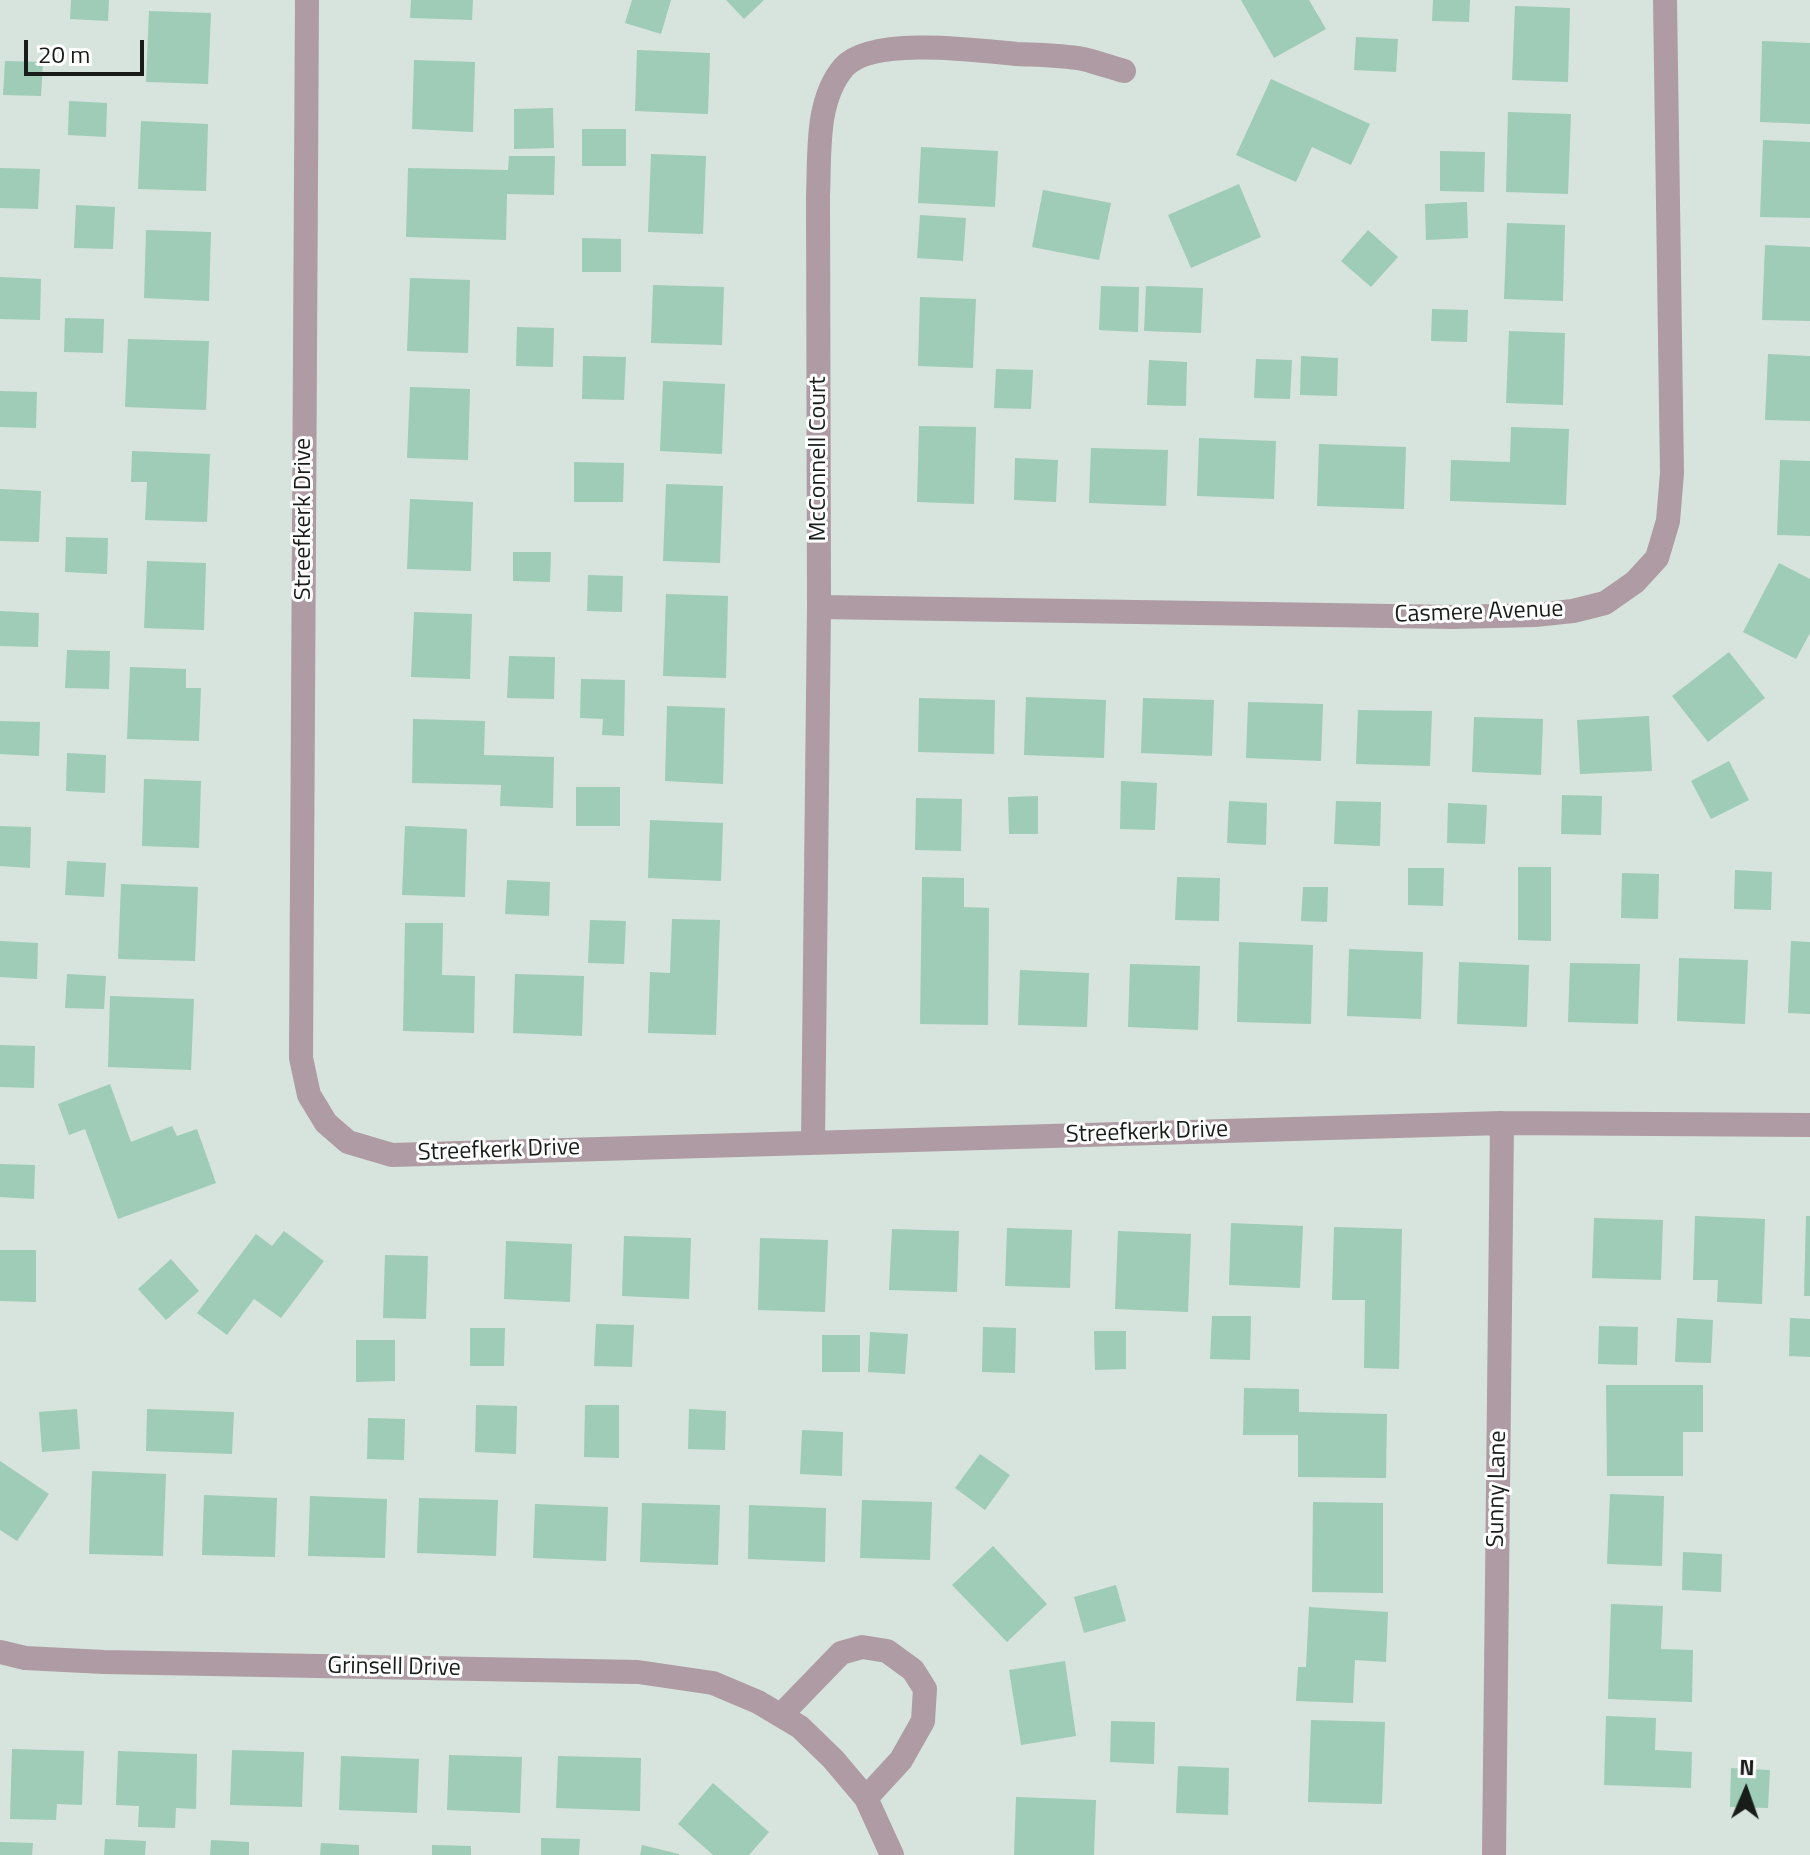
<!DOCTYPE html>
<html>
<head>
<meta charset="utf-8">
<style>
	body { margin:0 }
	#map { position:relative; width:1810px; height:1855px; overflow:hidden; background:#d7e3dd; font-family:"Titillium Web",sans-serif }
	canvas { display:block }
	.north { position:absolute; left:1706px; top:1751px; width:80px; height:80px; -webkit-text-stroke:6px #fff; paint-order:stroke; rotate:2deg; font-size:22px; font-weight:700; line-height:32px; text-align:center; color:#181d1a }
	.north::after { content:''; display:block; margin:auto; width:28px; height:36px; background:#181d1a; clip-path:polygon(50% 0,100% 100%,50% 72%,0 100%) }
	.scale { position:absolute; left:24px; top:40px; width:120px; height:36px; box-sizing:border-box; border:4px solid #181d1a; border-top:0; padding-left:10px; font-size:24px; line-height:28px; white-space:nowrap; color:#181d1a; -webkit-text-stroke:6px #fff; paint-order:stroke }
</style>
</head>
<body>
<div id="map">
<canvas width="1810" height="1855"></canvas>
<div class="north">N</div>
<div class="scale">20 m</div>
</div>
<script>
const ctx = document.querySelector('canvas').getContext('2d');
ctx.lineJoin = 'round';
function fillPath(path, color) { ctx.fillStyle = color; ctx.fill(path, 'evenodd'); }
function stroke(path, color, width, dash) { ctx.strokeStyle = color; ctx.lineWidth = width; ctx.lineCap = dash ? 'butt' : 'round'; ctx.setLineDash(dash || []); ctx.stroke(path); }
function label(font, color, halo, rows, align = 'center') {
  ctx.font = font + ' "Titillium Web",sans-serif'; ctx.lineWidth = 6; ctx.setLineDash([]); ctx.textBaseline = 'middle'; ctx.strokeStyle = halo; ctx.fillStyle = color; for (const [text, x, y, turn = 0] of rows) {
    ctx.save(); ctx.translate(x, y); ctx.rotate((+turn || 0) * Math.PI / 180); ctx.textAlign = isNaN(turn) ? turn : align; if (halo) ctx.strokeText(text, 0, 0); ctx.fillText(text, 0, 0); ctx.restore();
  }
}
const building = new Path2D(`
	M71 0H109L108 21 70 19Z
	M411 0H473L472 20 410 18Z
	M632 0H671L661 34 625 23Z
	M726 0H764L744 19Z
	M1241 0H1309L1326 29 1274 58Z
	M1433 0H1470L1469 22 1432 21Z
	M1515 6 1570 8 1568 82 1512 80Z
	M149 11 211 13 208 84 146 82Z
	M1356 37 1398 39 1396 72 1354 70Z
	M1762 41 1810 43V124L1760 122Z
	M637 50 710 53 708 114 635 111Z
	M414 60 475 62 473 132 412 129Z
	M5 61 43 62 41 96 3 95Z
	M1271 79 1370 124 1351 165 1312 147 1296 182 1236 155Z
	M69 101 107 103 106 137 68 135Z
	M553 108 554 148 514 149V109Z
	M1508 112 1571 114 1568 194 1506 192Z
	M141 121 208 124 206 191 138 189Z
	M582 129H626V166H582Z
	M1763 140 1810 142V218L1760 217Z
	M921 147 998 151 995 207 918 203Z
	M1440 151 1485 152 1484 192 1440 191Z
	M651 154 706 156 703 234 648 232Z
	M509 156H555L554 195 507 194 506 240 406 237 408 168 508 170Z
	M0 168 40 169 38 209 0 208Z
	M1239 184 1261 237 1191 268 1168 215Z
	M1043 190 1111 203 1099 260 1032 247Z
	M1467 202 1468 238 1426 240 1425 204Z
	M76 205 115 207 113 249 74 248Z
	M920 215 966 218 963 261 917 258Z
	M1507 223 1565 225 1563 301 1504 299Z
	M146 230 211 232 209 301 144 298Z
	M1368 230 1398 257 1371 287 1341 261Z
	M582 238 621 239V272H582Z
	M1765 245 1810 247V321L1762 320Z
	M0 277 41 279 40 320 0 319Z
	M410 278 470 280 468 353 407 351Z
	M653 285 724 287 722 345 651 343Z
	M1101 286 1139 287 1138 332 1099 330Z
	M1146 286 1203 288 1201 333 1144 331Z
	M920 297 976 299 973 368 918 366Z
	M1432 309 1468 310 1467 342 1431 341Z
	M65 318 104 319 103 353 64 352Z
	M517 327 554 328 553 367 516 366Z
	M1509 331 1565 333 1563 405 1506 403Z
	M128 339 209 341 206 410 125 407Z
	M1768 354 1810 356V421L1765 420Z
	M583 356 626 357 624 400 582 399Z
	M1301 356 1338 358 1337 396 1300 395Z
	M1256 359 1292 360 1290 399 1254 398Z
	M1149 360 1187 362 1186 406 1147 405Z
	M996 369 1033 370 1031 409 994 408Z
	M663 381 725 384 722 454 660 451Z
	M410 387 470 389 468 460 407 458Z
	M0 391 37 392 36 428 0 427Z
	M919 426 976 427 974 504 917 502Z
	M1511 427 1569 429 1566 505 1450 501 1451 460 1510 462Z
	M1199 438 1276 441 1274 499 1197 496Z
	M1319 444 1406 447 1404 509 1317 506Z
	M1091 448 1168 450 1166 506 1089 503Z
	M132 451 210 454 207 522 145 520 147 482H131Z
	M1015 458 1058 460 1056 502 1014 500Z
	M1780 460 1810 461V536L1777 535Z
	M574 462 624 463 623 502H574Z
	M666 484 723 486 720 563 663 561Z
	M0 489 41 491 39 542 0 541Z
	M410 499 473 502 471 571 407 569Z
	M66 537 108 538 107 574 65 572Z
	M513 552H551L550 582 513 581Z
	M147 561 206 563 204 630 144 628Z
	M1779 563 1810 579V633L1796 659 1743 632Z
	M588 575 623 576 622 612 587 611Z
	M666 594 728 596 726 678 663 676Z
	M0 611 39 613 38 647 0 646Z
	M414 612 472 614 470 679 411 677Z
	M67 650 110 651 109 689 65 688Z
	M1729 652 1765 698 1708 742 1672 696Z
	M509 656 555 657 554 699 507 698Z
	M130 667 186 669V688H201L199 741 127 739Z
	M581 679 625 680 624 736 602 735 603 719 580 718Z
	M1026 697 1106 700 1104 758 1024 755Z
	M919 698 995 700 994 754 918 752Z
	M1143 698 1214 700 1212 756 1141 753Z
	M1248 702 1323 704 1321 761 1246 758Z
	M667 706 725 708 723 784 665 781Z
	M1358 710 1432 711 1430 766 1356 764Z
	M1649 716 1652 771 1580 774 1577 720Z
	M1474 717 1543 719 1541 775 1472 772Z
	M413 719 485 721 484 755 554 757 553 808 500 806 501 785 412 783Z
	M0 721 40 722 39 756 0 754Z
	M67 753 106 755 105 793 66 791Z
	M1729 761 1749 800 1711 819 1691 781Z
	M144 779 201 781 199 848 142 846Z
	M1121 781 1157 783 1155 830 1120 829Z
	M576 787H620V826H576Z
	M1562 795 1602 796 1601 835 1561 834Z
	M1038 796V834H1009L1008 797Z
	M916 798 962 799 961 851 915 850Z
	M1229 801 1267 803 1266 845 1227 843Z
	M1336 801 1381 802 1380 846 1334 844Z
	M1448 803 1487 805 1485 844 1447 843Z
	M650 820 723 823 721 881 648 878Z
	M0 826 31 827 30 868 0 866Z
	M405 826 467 829 465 897 402 895Z
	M67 861 106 863 104 897 65 895Z
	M1518 867H1551V941L1518 940Z
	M1408 868H1444L1443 906 1408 905Z
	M1735 870 1772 872 1771 910 1734 909Z
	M1622 873 1659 874 1658 919 1621 918Z
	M922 877 964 878V907L989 908 988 1025 920 1024Z
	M1177 877 1220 878 1219 921 1175 920Z
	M507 880 550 882 549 916 505 914Z
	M121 884 198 887 195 961 118 959Z
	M1303 887H1328L1327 922 1301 921Z
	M672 919 720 920 716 1035 648 1033 650 972 670 973Z
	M590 920 626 921 624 964 588 963Z
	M405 923H443L442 975 475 976 474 1033 403 1031Z
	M0 941 38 943 37 979 0 977Z
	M1791 941 1810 942V1014L1788 1013Z
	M1239 942 1313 945 1311 1024 1237 1022Z
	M1349 949 1423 952 1421 1019 1347 1016Z
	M1679 958 1748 960 1745 1024 1677 1021Z
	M1459 962 1529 965 1527 1027 1457 1024Z
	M1570 963 1640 964 1638 1024 1568 1022Z
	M1130 964 1200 966 1198 1030 1128 1027Z
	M1020 970 1089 973 1087 1027 1018 1025Z
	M67 974 106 976 104 1009 65 1008Z
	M515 974 584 976 582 1036 513 1033Z
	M110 996 194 999 191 1070 108 1067Z
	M0 1045 35 1046 34 1088 0 1087Z
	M110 1084 131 1142 172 1126 177 1136 197 1129 216 1183 118 1219 85 1129 69 1135 58 1104Z
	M0 1164 35 1165 34 1199 0 1197Z
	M1695 1216 1765 1219 1762 1304 1717 1302 1718 1280H1693Z
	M1806 1216H1810V1296H1804Z
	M1594 1218 1663 1220 1661 1280 1592 1278Z
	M1231 1223 1303 1226 1300 1288 1229 1285Z
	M1334 1227 1402 1229 1399 1369 1364 1368 1365 1300H1332Z
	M1007 1228 1072 1230 1070 1288 1005 1286Z
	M892 1229 959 1231 957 1292 889 1290Z
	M284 1231 324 1261 281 1318 254 1299 227 1335 197 1313 256 1234 272 1246Z
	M1118 1231 1191 1234 1188 1312 1115 1309Z
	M624 1236 691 1238 689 1299 622 1296Z
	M760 1238 828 1240 825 1312 758 1310Z
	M506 1241 572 1244 570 1302 504 1299Z
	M0 1250H36V1302L0 1301Z
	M385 1255 428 1256 426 1319 383 1318Z
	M171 1259 199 1291 166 1320 138 1289Z
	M1212 1316H1251L1250 1360 1210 1359Z
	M1677 1318 1713 1320 1711 1363 1675 1362Z
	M1790 1318 1810 1319V1357L1789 1356Z
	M596 1324 634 1325 632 1367 594 1366Z
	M1599 1326 1638 1327 1637 1365 1598 1364Z
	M983 1327 1016 1328 1015 1373 982 1372Z
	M470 1328H505L504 1366H470Z
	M1094 1331H1126V1369L1095 1370Z
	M870 1332 908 1334 905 1374 868 1372Z
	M822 1335H860V1372H822Z
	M356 1340H395V1381L356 1382Z
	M1606 1385H1703V1432H1683V1476H1607Z
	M1244 1388 1299 1389V1412L1387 1414 1386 1478 1298 1477V1435H1243Z
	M476 1405 517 1406 516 1454 475 1452Z
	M585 1405H619V1458L584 1457Z
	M77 1409 80 1449 42 1452 39 1412Z
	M147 1409 234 1412 232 1454 146 1451Z
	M689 1409 726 1411 725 1450 688 1449Z
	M368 1418 405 1419 404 1460 367 1459Z
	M802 1430 843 1432 842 1476 800 1474Z
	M980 1454 1010 1475 985 1510 955 1488Z
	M0 1461 49 1494 17 1541 0 1530Z
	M92 1471 166 1474 163 1556 89 1554Z
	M1610 1494 1664 1496 1662 1566 1607 1564Z
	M204 1495 277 1498 275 1557 202 1555Z
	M310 1496 387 1499 385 1558 308 1556Z
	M419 1498 498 1500 496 1556 417 1553Z
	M862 1500 932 1502 930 1560 860 1558Z
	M1313 1502 1383 1503V1593L1312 1592Z
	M642 1503 720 1505 718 1565 640 1562Z
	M535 1504 608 1507 606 1561 533 1558Z
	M749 1505 826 1508 825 1562 748 1559Z
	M993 1546 1047 1604 1007 1642 952 1585Z
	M1683 1552 1722 1554 1721 1592 1682 1590Z
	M1116 1585 1126 1621 1084 1633 1074 1597Z
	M1611 1604 1663 1606 1661 1649 1693 1650 1692 1702 1608 1699Z
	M1309 1607 1388 1612 1386 1662 1355 1660 1353 1703 1296 1701 1298 1667H1306Z
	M1065 1661 1076 1736 1021 1745 1009 1670Z
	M1606 1716 1656 1718 1655 1750 1692 1752 1691 1788 1604 1785Z
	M1311 1720 1385 1722 1382 1804 1308 1802Z
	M1111 1721 1155 1722 1154 1764 1110 1762Z
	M12 1749 84 1751 82 1805 57 1804 56 1820 10 1819Z
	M232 1750 304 1752 302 1807 230 1805Z
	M118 1751 197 1754 196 1809 176 1808 175 1828 138 1827 139 1806 116 1805Z
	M449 1755 522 1757 520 1813 447 1810Z
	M341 1756 419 1759 417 1813 339 1810Z
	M558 1756 641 1758 640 1811 556 1808Z
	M1178 1766 1229 1768 1228 1815 1176 1813Z
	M1731 1768 1770 1770 1768 1808 1730 1807Z
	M713 1783 769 1832 749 1855H713L678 1824Z
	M1016 1797 1096 1800 1094 1855H1014Z
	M541 1838 580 1839 579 1855H541Z
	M105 1839 146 1841 145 1855H104Z
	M211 1840 249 1842V1855H210Z
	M0 1842 33 1843 32 1855H0Z
	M321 1843 359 1845V1855H320Z
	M432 1845 471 1846V1855H432Z
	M642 1845 679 1854V1855H640Z`);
const street = new Path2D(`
	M307 0 301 1058 309 1095 326 1123 348 1142 392 1155 1502 1123 1810 1125
	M819 607 1454 617 1535 615 1573 611 1605 603 1635 582 1657 558 1668 521 1672 473 1665 0
	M813 1142 819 607 818 196C820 153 815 101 844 67 871 36 977 50 1016 54 1038 55 1061 55 1083 59 1096 62 1110 67 1124 71
	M0 1652 25 1658 104 1662 638 1672 713 1683 758 1702 800 1727 833 1759 866 1798 892 1855
	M781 1715 841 1653 862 1647 887 1651 913 1670 925 1689 923 1721 901 1760 866 1798
	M1494 1855 1502 1123`);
const streetNames = [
	["McConnell Court",819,459,-90],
	["Streefkerk Drive",304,519,-90],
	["Casmere Avenue",1479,613,-2],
	["Streefkerk Drive",1147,1133,-2],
	["Streefkerk Drive",499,1151,-2],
	["Sunny Lane",1498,1489,-89],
	["Grinsell Drive",394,1668,1]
];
fillPath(building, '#9fccb6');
stroke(street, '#ae9ba3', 24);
label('24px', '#181d1a', '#fff', streetNames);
</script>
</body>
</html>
